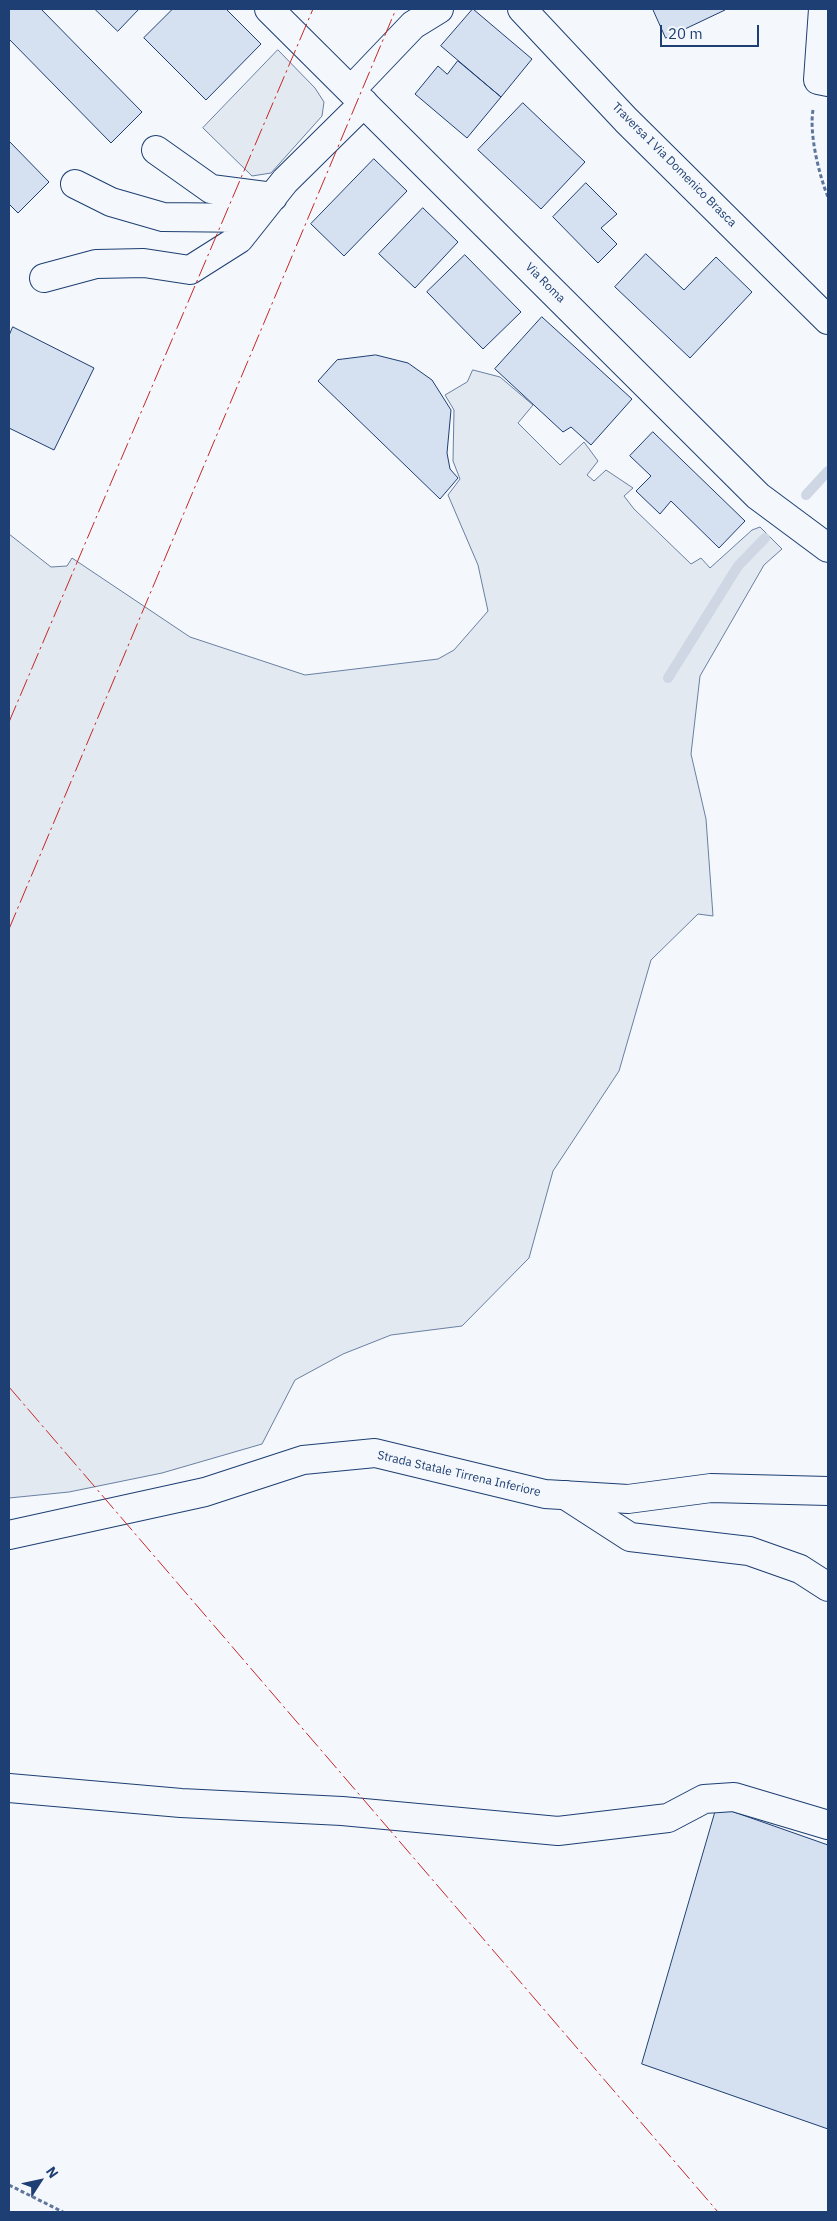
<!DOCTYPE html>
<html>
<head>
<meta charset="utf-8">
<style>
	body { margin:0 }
	#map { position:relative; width:837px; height:2221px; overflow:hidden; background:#f4f7fb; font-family:"IBM Plex Sans",sans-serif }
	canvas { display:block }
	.frame { position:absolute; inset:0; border:10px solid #1d3f73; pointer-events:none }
	.north { position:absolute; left:15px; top:2156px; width:50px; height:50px; -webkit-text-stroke:4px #f4f7fb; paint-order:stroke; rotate:55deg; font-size:14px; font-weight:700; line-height:20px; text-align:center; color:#1d3f73 }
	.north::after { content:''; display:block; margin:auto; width:18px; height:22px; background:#1d3f73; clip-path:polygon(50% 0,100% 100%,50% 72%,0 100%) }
	.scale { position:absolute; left:660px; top:25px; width:99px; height:22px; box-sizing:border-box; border:2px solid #1d3f73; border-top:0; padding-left:6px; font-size:15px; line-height:18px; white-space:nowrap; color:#1d3f73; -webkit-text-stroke:4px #f4f7fb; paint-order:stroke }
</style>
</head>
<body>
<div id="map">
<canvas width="837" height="2221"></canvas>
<div class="frame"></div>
<div class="north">N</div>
<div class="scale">20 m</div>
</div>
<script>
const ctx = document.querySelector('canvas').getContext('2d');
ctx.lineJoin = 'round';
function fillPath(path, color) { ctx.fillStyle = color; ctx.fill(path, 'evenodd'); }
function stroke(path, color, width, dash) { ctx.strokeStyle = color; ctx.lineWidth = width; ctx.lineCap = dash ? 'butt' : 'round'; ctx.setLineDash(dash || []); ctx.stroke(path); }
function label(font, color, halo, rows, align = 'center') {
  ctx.font = font + ' "IBM Plex Sans",sans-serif'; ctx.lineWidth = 4; ctx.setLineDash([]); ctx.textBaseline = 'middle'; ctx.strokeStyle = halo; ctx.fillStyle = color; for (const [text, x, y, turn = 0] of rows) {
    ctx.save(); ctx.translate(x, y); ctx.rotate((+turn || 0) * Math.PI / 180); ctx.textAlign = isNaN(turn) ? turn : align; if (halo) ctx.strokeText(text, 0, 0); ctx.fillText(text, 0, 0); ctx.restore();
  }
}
const green = new Path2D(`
	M278 50 315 88 324 102 322 116 271 173 252 176 203 128Z
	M473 370 500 377 533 405 518 423 560 465 584 442 598 461 587 475 594 481 606 470 633 488 624 496 634 509 691 564 701 558 710 568 752 530 760 527 782 549 764 565 700 676 691 754 706 819 713 916 698 914 651 960 619 1071 553 1171 529 1258 462 1326 391 1335 343 1354 295 1380 262 1444 162 1473 69 1492 9 1498V534L51 567 67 566 72 558 190 637 305 675 438 659 454 650 488 611 478 565 448 495 460 479 453 461 454 410 445 395 467 382Z`);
const stream = new Path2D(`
	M806 495 828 471
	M668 678 738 566 765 538`);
const building = new Path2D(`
	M9 9H41L142 112 111 143 9 39Z
	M95 9H139L118 31Z
	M173 9H226L261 44 206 100 144 38Z
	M473 9 532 59 501 97 441 46Z
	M653 9H724L725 10 666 38Z
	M458 61 501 97 467 138 415 94 438 66 447 74Z
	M523 103 585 162 541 209 478 150Z
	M9 141 49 182 18 213 9 204Z
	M374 159 407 191 344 256 311 224Z
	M586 183 617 214 601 228 617 244 598 263 553 217Z
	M423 208 458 242 415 288 379 254Z
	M646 254 684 290 716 257 752 292 690 358 615 287Z
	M465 255 521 312 483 349 427 292Z
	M542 317 632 399 591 445 571 427 563 432 495 369Z
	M13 327 94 368 54 450 9 428V336Z
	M376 355 408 363 432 380 451 410 447 453 450 469 458 478 440 499 318 381 337 360Z
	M653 432 745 521 719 548 671 501 660 514 636 491 651 476 630 456Z
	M717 1806 828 1845V2129L642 2064Z`);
const path = new Path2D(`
	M813 110C809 134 819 175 828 197
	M9 2185 63 2212`);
const minor = new Path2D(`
	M269 9 758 496 828 548
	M522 9 626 120 828 320
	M823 9 818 80 828 82
	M351 90 413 25 439 9
	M156 150 211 189 273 197
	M75 184 111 202 163 217 255 218
	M44 278 96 264 144 263 190 270 239 239 285 181 364 103
	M565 1495 630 1537 749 1551 800 1569 828 1587
	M9 1788 181 1803 342 1811 558 1831 668 1818 704 1799 734 1797 828 1825`);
const major = new Path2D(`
	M9 1535 205 1492 303 1460 375 1453 545 1494 628 1499 711 1488 828 1491`);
const power = new Path2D(`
	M9 722 313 9
	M9 929 396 9
	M9 1387 718 2212`);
const streetNames = [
	["Traversa I Via Domenico Brasca",674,165,45],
	["Via Roma",545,283,45],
	["Strada Statale Tirrena Inferiore",459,1474,13]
];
fillPath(green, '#e3e9f0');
stroke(green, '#687fa3', 1);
stroke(stream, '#cfd7e4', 10);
fillPath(building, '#d5e0f0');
stroke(building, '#1d3f73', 1);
stroke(minor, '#1d3f73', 30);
stroke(major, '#1d3f73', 30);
stroke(path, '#5e769c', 3, [4, 2.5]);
stroke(minor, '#f4f7fb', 28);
stroke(major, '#f4f7fb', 28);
stroke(power, '#c62828', 1, [18, 4, 2.5, 4]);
label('12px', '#1d3f73', '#f4f7fb', streetNames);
</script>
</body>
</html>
